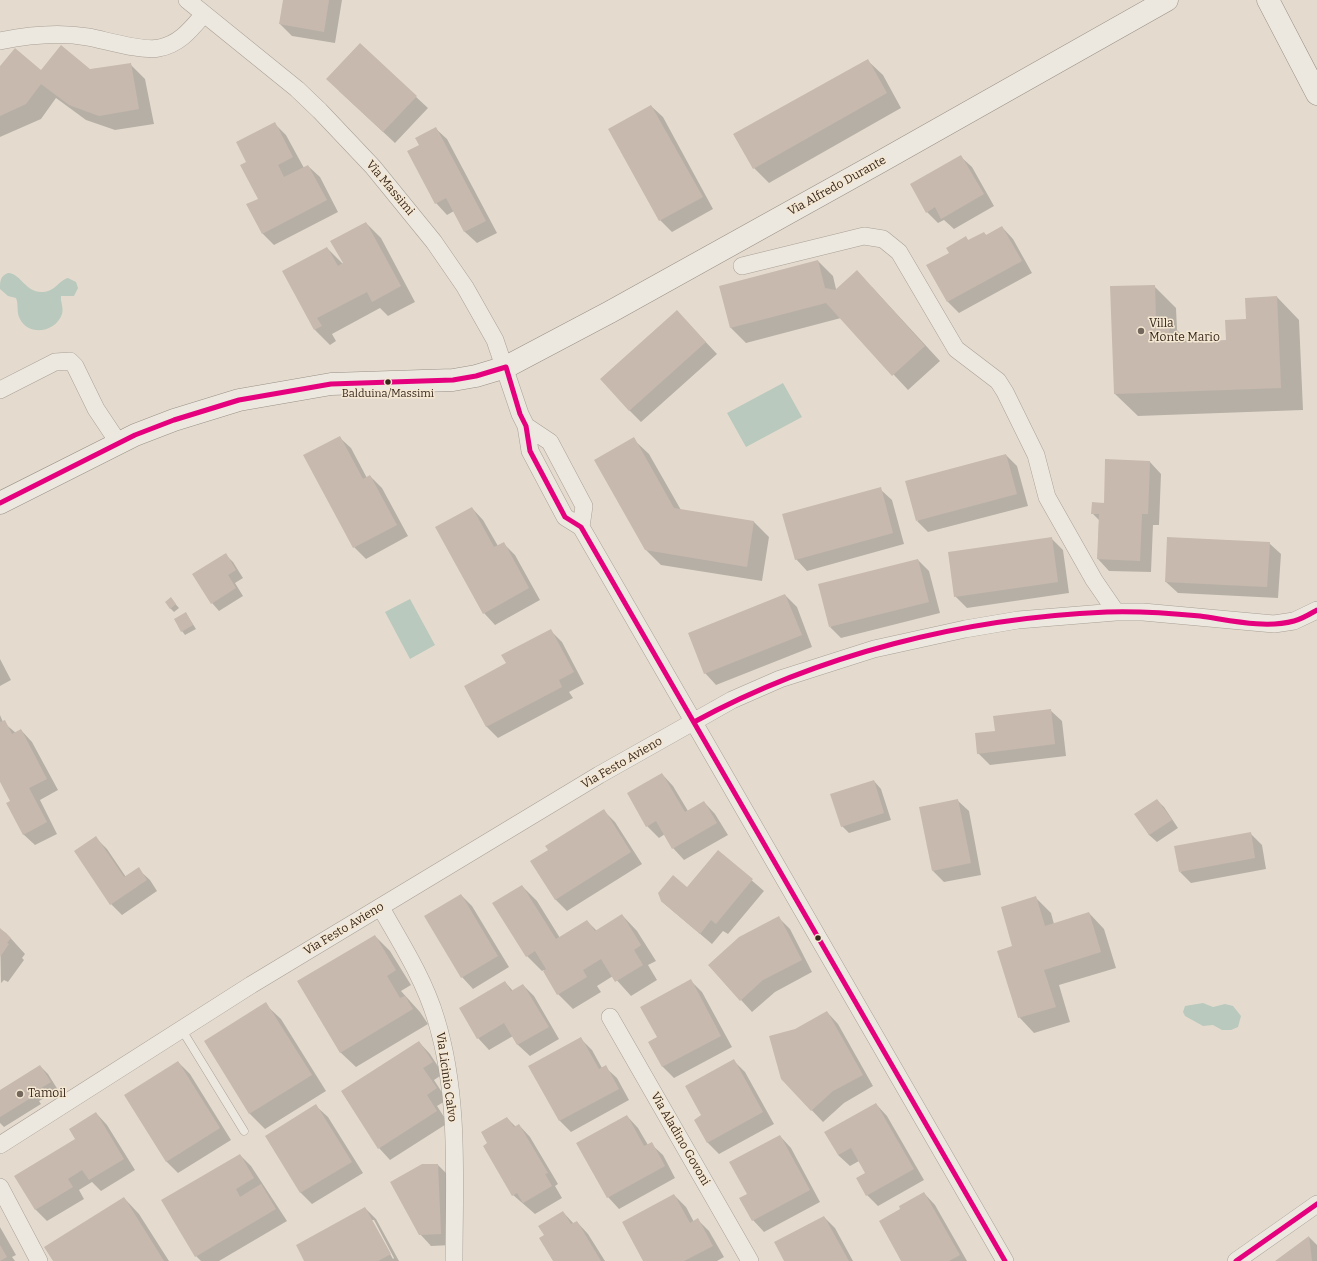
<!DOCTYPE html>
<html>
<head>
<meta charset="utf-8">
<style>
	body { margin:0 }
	canvas { display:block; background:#e4dbce }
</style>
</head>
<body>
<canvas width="1317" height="1261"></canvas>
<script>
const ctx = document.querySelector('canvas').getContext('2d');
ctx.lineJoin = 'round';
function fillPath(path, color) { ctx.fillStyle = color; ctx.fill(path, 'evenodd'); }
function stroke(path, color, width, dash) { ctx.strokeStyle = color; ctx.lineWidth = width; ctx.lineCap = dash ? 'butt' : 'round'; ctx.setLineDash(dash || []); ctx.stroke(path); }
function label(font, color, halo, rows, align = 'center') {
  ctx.font = font + ' Bitter,serif'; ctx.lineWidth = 3; ctx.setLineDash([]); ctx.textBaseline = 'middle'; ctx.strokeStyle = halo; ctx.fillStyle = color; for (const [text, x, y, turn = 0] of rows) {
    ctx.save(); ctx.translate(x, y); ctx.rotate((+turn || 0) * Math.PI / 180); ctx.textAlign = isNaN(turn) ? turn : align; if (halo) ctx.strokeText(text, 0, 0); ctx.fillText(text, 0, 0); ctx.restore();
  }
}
const water = new Path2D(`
	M8 273C22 274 25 293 43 292 56 291 59 280 68 278L76 282 78 288 74 296H61C60 301 64 307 62 314 56 332 29 337 20 319 16 312 19 305 16 298L8 296 0 289C0 281 0 276 8 273Z
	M783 383 802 417 746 447 727 413Z
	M410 599 435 645 410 659 385 612Z
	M1203 1003 1213 1007 1225 1004 1233 1006 1241 1016 1238 1027 1231 1030H1222L1213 1025 1203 1026 1185 1016 1183 1012 1185 1006Z`);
const shadow = new Path2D(`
	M284 0H342L335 43 292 36 280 24Z
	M360 45 428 108 395 143 339 91Z
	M867 60 883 75 901 108 769 183 754 168Z
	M130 64 145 79 154 124 115 130 86 120 56 98 41 119 0 137V68L41 71 90 70Z
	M651 106 663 117 713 209 672 232 660 220Z
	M274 123 286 135 304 168 308 166 320 177 338 212 274 245 263 234 248 205 259 199 248 162Z
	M435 128 447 139 497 233 477 243 465 232 454 211 447 215 436 203 420 145Z
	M960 156 972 167 994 206 954 229 944 220 938 223 927 212Z
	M366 223 381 238 415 302 388 316 380 308 332 334 336 341 330 345 315 330 327 248 345 266Z
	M1002 227 1013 239 1032 273 959 313 948 302 928 265 950 253 966 238 969 241 984 233 987 236Z
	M818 261 833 276 836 289 872 287 940 361 908 390 841 318 746 343 731 328 720 287Z
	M1154 286 1176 308 1177 330 1190 343 1227 341 1247 320 1277 297 1299 320 1303 410 1138 416 1115 394Z
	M688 323 717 354 641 422 629 410Z
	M339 437 351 448 367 478 370 476 382 488 408 536 366 559 354 547 305 455Z
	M633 439 649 454 681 510 754 522 769 537 762 581 661 565 646 550Z
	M1006 455 1017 466 1028 506 928 532 917 521Z
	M1150 462 1161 474 1159 525H1153L1151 572 1109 571 1098 559 1099 520 1092 513Z
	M880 489 892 500 904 544 807 571 796 559Z
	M472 508 483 520 498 546 503 543 515 555 540 600 495 625 484 613Z
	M1052 539 1063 550 1069 593 967 608 955 596Z
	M1269 543 1281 554 1278 598 1178 593 1166 582Z
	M226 555 233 562 243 578 235 583 243 596 219 611 212 603Z
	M918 560 929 571 940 613 841 638 830 627Z
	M785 595 797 607 812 647 716 685 705 673Z
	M171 599 179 608 174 612 170 608Z
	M186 613 196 629 185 635 182 631Z
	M550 630 562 642 584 684 569 692 573 698 498 738 486 726 507 664Z
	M0 659 11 680 0 686Z
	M1050 710 1062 721 1066 756 990 765 978 753 996 732Z
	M0 715 3 722 16 733 21 730 32 742 58 790 40 800 57 834 35 845 23 834 11 801 0 780Z
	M662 774 673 786 688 811 704 802 715 814 728 835 684 860 673 848 665 834 659 838 647 826Z
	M874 781 881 789 891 820 849 833 842 826Z
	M957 800 969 811 981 875 944 882 933 871Z
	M1157 800 1164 807 1178 828 1157 842 1149 835 1136 814Z
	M604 811 615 822 642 864 567 911 555 899 549 850Z
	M1250 833 1262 845 1266 869 1191 883 1180 872Z
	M96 838 107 849 126 877 138 869 150 880 157 891 122 915 111 904Z
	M718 851 764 891 728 934 723 931 712 944 661 901 688 888Z
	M522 886 537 901 560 938 587 921 597 931 622 915 637 931 656 961 648 965 657 980 631 996 613 976 597 986 601 992 573 1009 558 994 544 970 542 971 527 956Z
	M461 895 472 906 509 967 473 989 462 977Z
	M1036 898 1051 913 1054 924 1089 913 1104 929 1116 968 1059 985 1070 1022 1034 1033 1019 1017Z
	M778 917 790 929 812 972 775 992 752 1012 709 965Z
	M0 929 6 933 25 954 22 958 24 960 8 982 4 980 1 983Z
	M375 936 390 951 411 985 401 991 420 1012 428 1024 356 1067 340 1052Z
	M690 980 702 992 732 1047 674 1078 663 1067 649 1043 658 1038Z
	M505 982 513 991 523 985 534 996 559 1039 530 1056 518 1045 513 1036 489 1050 478 1038Z
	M265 1004 281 1019 326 1091 265 1129 250 1114 205 1041Z
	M827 1012 838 1024 873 1086 844 1103 823 1122 782 1079 795 1030Z
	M581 1039 592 1050 602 1068 605 1067 617 1078 629 1100 571 1132 560 1121 530 1067Z
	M419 1042 430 1054 443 1074 434 1080 447 1100 437 1106 448 1123 390 1160 379 1148 342 1092Z
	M733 1060 745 1072 774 1124 719 1154 708 1143 695 1120 703 1116Z
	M178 1062 190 1074 231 1140 178 1173 166 1161Z
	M40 1066 48 1074 58 1090 39 1101 41 1104 4 1127 0 1123V1091Z
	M876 1104 887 1116 924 1180 878 1206 867 1195 866 1173 859 1161 850 1166 838 1155Z
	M316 1106 328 1117 363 1173 312 1204 301 1193 266 1136Z
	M96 1113 107 1125 135 1170 101 1191 92 1182 79 1190 84 1199 47 1221 36 1210 16 1176 77 1140Z
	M627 1116 638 1128 648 1145 651 1144 663 1155 675 1178 619 1209 608 1197Z
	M507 1118 516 1127 519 1125 530 1137 558 1184 555 1186 562 1198 535 1214 513 1195 488 1143Z
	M780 1136 791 1148 820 1202 764 1232 753 1220 748 1195Z
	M240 1155 251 1166 287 1221 219 1261H201L196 1256Z
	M438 1165 449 1176 452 1245 431 1246 420 1234Z
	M924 1193 935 1205 967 1261H902Z
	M674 1195 686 1207 694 1222 698 1220 709 1231 724 1257 717 1261H645Z
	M124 1198 139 1214 169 1261H54Z
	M365 1208 376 1219 399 1261H305ZM371 1220H374L394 1258 393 1259Z
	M563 1212 574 1224 577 1222 588 1234 605 1261H554L546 1236Z
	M824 1217 835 1228 853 1261H785Z
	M0 1227 16 1255 12 1257 15 1261H0Z
	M1309 1237 1317 1245V1261H1276Z`);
const building = new Path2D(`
	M283 0H329L324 32 279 24Z
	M360 43 417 96 383 132 326 79Z
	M61 45 90 69 131 63 139 109 99 116 69 105 41 84 26 104 0 116V66L15 48 41 70Z
	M868 59 887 93 753 169 733 134Z
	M651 105 703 197 659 221 608 129Z
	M275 122 293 157 278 165 284 177 308 165 327 200 262 234 246 204 258 199 240 165 246 162 236 142Z
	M436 127 486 221 464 232 446 198 435 204 407 151 419 145 415 138Z
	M961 155 984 194 941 219 935 207 926 213 910 184Z
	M366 222 401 286 372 302 367 292 317 318 322 326 314 330 282 271 327 247 338 266 343 263 330 241Z
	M1002 226 1022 261 947 302 926 265 949 253 946 248 966 236 968 240 984 232 986 235Z
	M818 260 825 288 835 290 857 270 925 346 892 376 826 303 730 328 719 286Z
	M1155 285 1156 321 1169 320 1170 343 1226 340 1225 320 1246 319 1245 298 1277 296 1281 388 1114 394 1110 286Z
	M677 310 706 342 629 411 600 379Z
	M340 436 363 479 370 475 397 525 353 548 303 455Z
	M634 437 674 508 754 521 747 567 645 550 594 460Z
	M1006 454 1017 494 916 521 905 481Z
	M1105 459 1150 461 1148 514H1142L1140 561 1097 559 1099 514H1091L1092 502 1104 503Z
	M881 487 893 533 795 560 782 514Z
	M472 507 494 547 504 542 529 588 483 614 435 527Z
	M1052 537 1058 582 954 597 948 552Z
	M1167 537 1270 542 1267 587 1165 582Z
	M226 553 236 570 228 575 236 588 211 604 192 574Z
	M918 559 929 602 829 627 818 584Z
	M785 594 802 635 704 674 688 633Z
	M171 597 176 604 170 609 165 602Z
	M186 612 193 625 181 632 174 619Z
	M551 629 574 672 559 680 562 687 486 727 464 686 506 663 501 655Z
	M1051 709 1055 744 977 754 975 733 995 731 993 716Z
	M5 720 12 734 21 729 47 779 29 788 47 822 23 835 6 803 10 801 0 782V722Z
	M662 773 685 812 704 801 717 823 672 849 656 821 646 827 627 793Z
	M874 780 884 813 841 827 830 794Z
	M958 799 971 863 932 871 919 807Z
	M1157 799 1172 820 1149 835 1134 814Z
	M604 809 631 852 555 900 530 861 548 850 545 846Z
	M1251 832 1255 858 1179 872 1174 846Z
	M96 836 124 877 139 867 147 880 110 905 74 851Z
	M718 850 753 879 716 924 711 920 700 934 661 901 658 893 673 875 687 887Z
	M522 885 556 939 587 920 595 931 622 914 641 945 634 950 643 965 615 982 601 959 583 970 587 977 557 995 543 971 546 969 535 951 526 957 492 903Z
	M461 894 498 956 461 978 424 916Z
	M1036 896 1045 926 1089 912 1101 952 1044 970 1056 1007 1018 1018 997 951 1012 946 1001 907Z
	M779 916 802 960 763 980 740 1001 708 965 739 937Z
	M0 928 11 938 7 943 9 944 0 957Z
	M375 935 396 970 387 976 400 998 405 996 413 1009 340 1053 297 981Z
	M691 979 721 1036 662 1067 648 1042 657 1037 640 1007Z
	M505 981 511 991 523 984 549 1027 517 1045 504 1023 477 1039 459 1008Z
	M266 1002 312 1075 249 1114 204 1041Z
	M827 1011 863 1075 833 1091 811 1111 781 1079 769 1036 795 1029Z
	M581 1037 599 1069 606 1065 619 1089 559 1121 528 1066Z
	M419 1041 433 1062 423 1068 437 1088 427 1095 437 1111 378 1149 341 1091Z
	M734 1059 763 1112 707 1143 694 1120 701 1115 685 1086Z
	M178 1061 220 1128 166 1162 124 1095Z
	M40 1065 51 1082 33 1093 34 1096 0 1117V1090Z
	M876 1103 914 1169 866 1196 856 1178 865 1173 851 1148 838 1155 824 1132Z
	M316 1104 352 1162 300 1193 265 1136Z
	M96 1112 124 1159 89 1180 82 1170 68 1179 73 1187 35 1210 14 1176 75 1139 69 1129Z
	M627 1115 644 1146 652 1142 665 1166 607 1198 576 1143Z
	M507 1117 514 1127 519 1124 548 1173 545 1174 552 1186 523 1203 517 1193 512 1196 483 1146 487 1143 481 1132Z
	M780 1135 810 1190 752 1221 739 1198 747 1194 729 1162Z
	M240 1154 254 1178 236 1189 240 1197 261 1184 276 1209 195 1257 161 1200Z
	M422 1164H438L441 1234 419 1235 390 1182Z
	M924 1192 960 1255 949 1261H901L879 1221 900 1209 899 1206Z
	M674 1194 690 1223 698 1218 713 1246 684 1261H643L622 1222Z
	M124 1197 164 1261H53L44 1247Z
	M365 1207 391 1254 378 1261H304L296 1245Z
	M563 1211 571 1224 577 1221 601 1261H553L539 1238 544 1235 538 1226Z
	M824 1216 849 1261H784L774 1242Z
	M1309 1236 1312 1261H1275Z
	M0 1245 7 1257 0 1261Z`);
const lane = new Path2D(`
	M182 1030 244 1131`);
const street = new Path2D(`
	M187 0 297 89 320 111 373 167 434 242 465 287 495 340 520 414 526 426 530 451 565 517 581 527 1005 1261
	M0 41C29 35 58 32 88 37 105 40 144 52 159 48 180 44 191 29 204 14
	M742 266 864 236 883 239 899 252 956 349 998 381 1005 392 1036 455 1047 497 1094 580 1116 612
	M0 390 55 362 70 361 75 366 96 409 118 442
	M526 426 550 442 584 506 581 527
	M381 908C401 943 424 979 436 1019 460 1097 454 1181 454 1261
	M610 1017 750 1261
	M0 1145 251 985 599 775 732 700 780 679 874 649 965 629 1018 620 1116 612H1143L1274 624 1294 621 1317 610
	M0 1187 39 1261
	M1236 1261 1317 1204`);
const secondary = new Path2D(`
	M1268 0 1317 94
	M0 503 135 435 174 420 239 400 331 384 453 380 476 376 506 367 610 312 880 162 1167 0`);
const bus1 = new Path2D(`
	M506 367 520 414 526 426 530 451 565 517 581 527 1005 1261
	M0 503 135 435 174 420 239 400 331 384 453 380 476 376 506 367
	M694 722C819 654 964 618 1107 612 1138 611 1169 613 1200 616 1229 620 1265 629 1294 621 1302 619 1310 614 1317 610
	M1236 1261 1317 1204`);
const markers = [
	[1141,331,4,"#74675c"],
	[388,382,3.5,"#38281e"],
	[818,938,3.5,"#38281e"],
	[20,1094,4,"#74675c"]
];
const busNames = [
	["Balduina/Massimi",388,394]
];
const streetNames = [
	["Via Alfredo Durante",837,186,-29],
	["Via Massimi",390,188,50],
	["Via Festo Avieno",622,763,-30],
	["Via Festo Avieno",344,929,-31],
	["Via Licinio Calvo",446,1077,82],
	["Via Aladino Govoni",680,1139,60]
];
const poiNames = [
	["Villa",1149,324],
	["Monte Mario",1149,338],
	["Tamoil",28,1094]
];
fillPath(water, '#b9c9bd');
fillPath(shadow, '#0003');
fillPath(building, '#c8b9ae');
stroke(lane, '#a9a096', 9);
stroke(street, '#a9a096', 18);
stroke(secondary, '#999086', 23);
stroke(lane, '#ece7df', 8);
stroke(street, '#ece7df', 17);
stroke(secondary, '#ece7df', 22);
stroke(bus1, '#e5007d', 5);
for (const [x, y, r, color] of markers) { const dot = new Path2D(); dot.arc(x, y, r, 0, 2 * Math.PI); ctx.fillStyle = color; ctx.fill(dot); stroke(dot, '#f5e8d3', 1.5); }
label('11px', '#38281e', '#f5e8d3', busNames);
label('12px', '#38281e', '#f5e8d3', streetNames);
label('12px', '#38281e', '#f5e8d3', poiNames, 'left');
</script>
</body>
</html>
